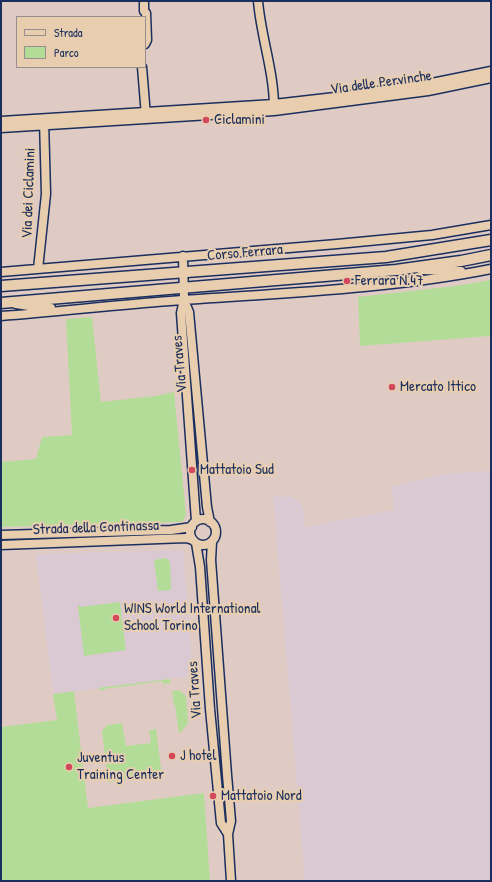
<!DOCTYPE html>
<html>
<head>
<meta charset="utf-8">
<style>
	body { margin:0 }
	#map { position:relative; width:492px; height:882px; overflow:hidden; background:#e0cbc4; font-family:"Patrick Hand",sans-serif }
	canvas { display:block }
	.frame { position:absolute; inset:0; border:2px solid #1b2f5e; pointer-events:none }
	.legend { position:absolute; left:16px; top:16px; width:130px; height:52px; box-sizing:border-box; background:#e8ceaf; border:1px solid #968e8f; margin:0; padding:5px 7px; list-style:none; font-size:12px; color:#1b2f5e }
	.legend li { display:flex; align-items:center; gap:8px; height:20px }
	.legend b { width:20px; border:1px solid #968e8f }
</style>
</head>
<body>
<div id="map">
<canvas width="492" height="882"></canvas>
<div class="frame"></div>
<ul class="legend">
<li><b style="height:5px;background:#e8ceaf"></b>Strada</li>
<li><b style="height:11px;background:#b3dc98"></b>Parco</li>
</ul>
</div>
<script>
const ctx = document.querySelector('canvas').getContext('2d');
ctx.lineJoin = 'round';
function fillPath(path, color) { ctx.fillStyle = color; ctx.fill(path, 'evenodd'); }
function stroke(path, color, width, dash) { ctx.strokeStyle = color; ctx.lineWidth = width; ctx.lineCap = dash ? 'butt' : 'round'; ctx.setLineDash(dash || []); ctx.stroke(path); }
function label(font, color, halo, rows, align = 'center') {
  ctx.font = font + ' "Patrick Hand",sans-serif'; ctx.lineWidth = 4; ctx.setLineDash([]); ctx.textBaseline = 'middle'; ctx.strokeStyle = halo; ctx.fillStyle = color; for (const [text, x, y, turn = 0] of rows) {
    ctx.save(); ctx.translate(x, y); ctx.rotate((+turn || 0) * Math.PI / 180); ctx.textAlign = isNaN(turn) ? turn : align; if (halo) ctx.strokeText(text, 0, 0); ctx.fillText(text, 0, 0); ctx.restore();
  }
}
const built = new Path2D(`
	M491 471V881H305L273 496 291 497 301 503 304 512 305 527 394 510 392 487 442 474Z
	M183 550 193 676 53 694 36 554Z`);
const green = new Path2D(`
	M491 280V336L360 346 358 297 455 286Z
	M92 317 101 402 155 396 174 392 186 515 183 521 180 522 1 527V462L36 459 42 437 72 435 66 319Z
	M166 558 170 562 171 590 158 591 154 560Z
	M120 602 126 650 84 656 78 606 80 605V607Z
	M170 679 171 683 163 684V681L104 689V691L97 688Z
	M179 690 186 696 188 723 181 732 179 733 175 705H174L172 691Z
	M74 691 88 808 204 793 210 881H1V727L57 720 53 694Z
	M122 723 126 746 151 743 149 730 156 729 162 775 108 782 102 731 107 725Z`);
const minor = new Path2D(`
	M144 1V11L146 13 147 40 145 44
	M258 1C261 37 274 71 274 108
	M142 67 146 116
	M1 121 274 104 335 97 427 84 491 71
	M1 128 274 111 428 91 491 78
	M183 256 184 300 189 312 207 507 210 522
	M38 269 46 194 44 120
	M421 270 461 271
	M1 272 337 244 432 235 491 225
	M184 300 181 313 196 521
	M16 304 35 307 51 308
	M1 316C57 312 113 305 170 301 277 293 385 290 491 269
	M190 532a13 13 0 1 1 26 0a13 13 0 1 1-26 0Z
	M1 535 171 530 192 527
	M212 542 211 560 227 775 231 821 228 834 231 881
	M196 543 200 567 210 709 221 823 228 834
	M1 545 186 538 193 540`);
const major = new Path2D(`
	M1 286 386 257 491 240
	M1 303 396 270 461 261 491 255`);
const markers = [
	[206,120,4,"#d1495b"],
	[347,281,4,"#d1495b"],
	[392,387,4,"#d1495b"],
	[192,470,4,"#d1495b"],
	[116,618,4,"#d1495b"],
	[172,756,4,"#d1495b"],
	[69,767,4,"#d1495b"],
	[213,796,4,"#d1495b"]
];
const streetNames = [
	["Via delle Pervinche",381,83,-8],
	["Via dei Ciclamini",29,193,-88],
	["Corso Ferrara",245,253,-5],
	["Via Traves",180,364,-95],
	["Strada della Continassa",96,528,-2],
	["Via Traves",195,690,-94]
];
const poiNames = [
	["Ciclamini",214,120],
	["Ferrara N.47",355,281],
	["Mercato Ittico",400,387],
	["Mattatoio Sud",200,470],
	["WINS World International",124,609],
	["School Torino",124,626],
	["J hotel",180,756],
	["Juventus",77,758],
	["Training Center",77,775],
	["Mattatoio Nord",221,796]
];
fillPath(built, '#dac9d3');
fillPath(green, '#b3dc98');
stroke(minor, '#1b2f5e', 11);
stroke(major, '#1b2f5e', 13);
stroke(minor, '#e8ceaf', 8);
stroke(major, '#e8ceaf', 10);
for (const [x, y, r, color] of markers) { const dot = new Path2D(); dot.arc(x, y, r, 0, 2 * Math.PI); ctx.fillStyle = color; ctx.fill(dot); stroke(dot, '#e8ceaf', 1.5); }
label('15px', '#1b2f5e', '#e8ceaf', streetNames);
label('15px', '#1b2f5e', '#e8ceaf', poiNames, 'left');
</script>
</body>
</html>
